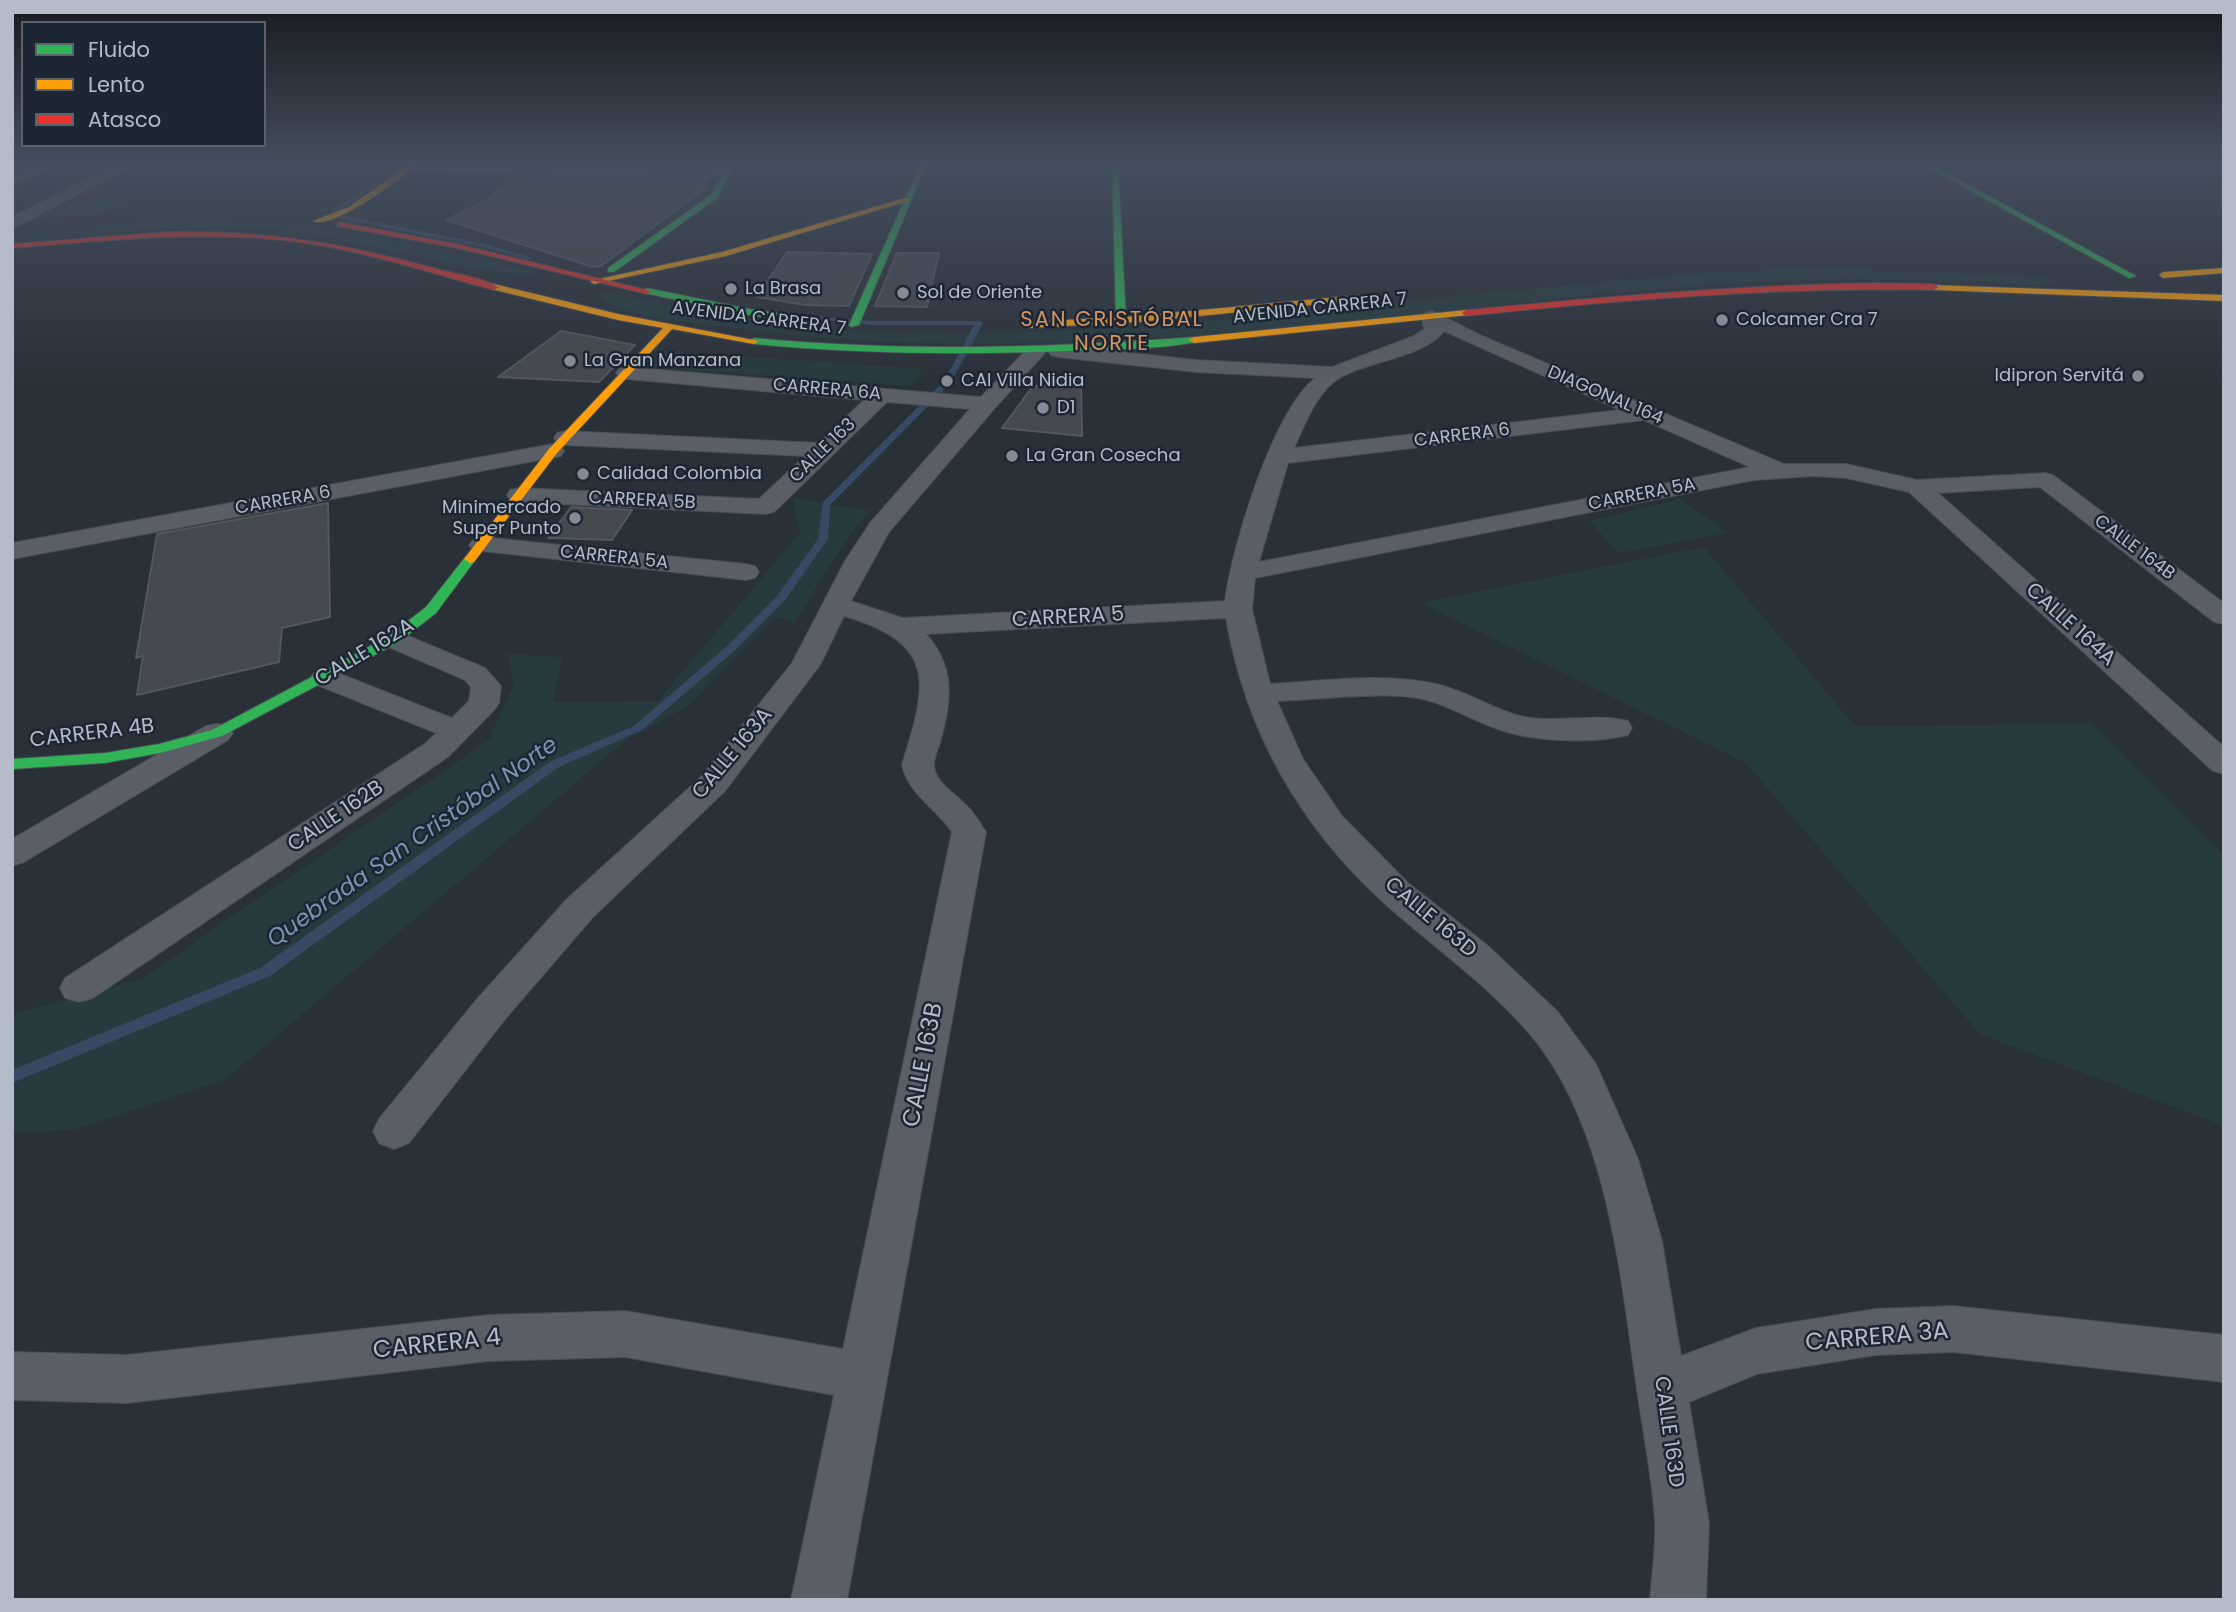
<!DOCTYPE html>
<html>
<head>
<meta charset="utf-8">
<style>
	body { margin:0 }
	#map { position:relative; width:2236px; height:1612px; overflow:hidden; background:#2a3038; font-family:Poppins,sans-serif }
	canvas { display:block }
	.frame { position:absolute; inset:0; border:14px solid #b4bcc9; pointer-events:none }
	.legend { position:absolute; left:21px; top:21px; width:245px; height:126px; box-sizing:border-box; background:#1d2633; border:2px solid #59626f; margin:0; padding:9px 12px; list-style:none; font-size:21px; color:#b4bcc9 }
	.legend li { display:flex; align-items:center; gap:14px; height:35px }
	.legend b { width:35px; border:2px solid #59626f }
</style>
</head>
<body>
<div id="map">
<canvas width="2236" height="1612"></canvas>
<div class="frame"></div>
<ul class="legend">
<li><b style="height:9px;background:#30b455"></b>Fluido</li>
<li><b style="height:9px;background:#ff9f0a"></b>Lento</li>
<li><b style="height:9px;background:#e5322d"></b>Atasco</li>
</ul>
</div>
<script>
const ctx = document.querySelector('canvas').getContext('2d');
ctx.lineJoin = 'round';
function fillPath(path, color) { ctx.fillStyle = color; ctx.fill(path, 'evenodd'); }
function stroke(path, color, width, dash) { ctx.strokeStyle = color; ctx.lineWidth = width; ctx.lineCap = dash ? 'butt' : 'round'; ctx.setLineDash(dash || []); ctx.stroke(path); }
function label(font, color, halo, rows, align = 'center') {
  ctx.font = font + ' Poppins,sans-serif'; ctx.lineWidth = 5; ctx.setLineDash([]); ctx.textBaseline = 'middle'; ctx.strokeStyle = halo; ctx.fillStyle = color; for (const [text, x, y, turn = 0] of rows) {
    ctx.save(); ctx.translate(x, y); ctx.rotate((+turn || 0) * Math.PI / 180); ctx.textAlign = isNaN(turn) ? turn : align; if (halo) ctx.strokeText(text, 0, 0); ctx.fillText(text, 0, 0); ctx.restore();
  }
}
const green = new Path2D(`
	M127 199 111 213 29 219 54 205Z
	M166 221 317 226 440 249 547 276C460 272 376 243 289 231 198 219 103 235 12 242V233Z
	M1818 268 2044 277 2053 280 2057 284C2023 286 1988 282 1954 281 1883 279 1811 278 1740 283 1404 306 1066 376 728 327 690 322 632 320 600 299L603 292C695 310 787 329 882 332 1194 342 1506 278 1818 268Z
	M664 351 923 369 911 386 646 367Z
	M793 498 870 511 848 537 794 623 775 617 688 706 626 740 226 1079 73 1130 12 1133V1014L141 979 489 740 514 684 508 654 562 657 553 702 658 701 800 533Z
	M1680 499 1727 533 1619 553 1589 521Z
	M1704 547 1855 726 2092 724 2224 855V1126L1980 1034 1746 763 1421 603Z`);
const stream = new Path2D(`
	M376 181 378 184 335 214 482 243 533 258 530 260 481 247 328 216V214Z
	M804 315 873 321H979L983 323 950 384 830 505 828 539 785 600 734 651 642 730 559 767 270 976 12 1083V1070L260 968 551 761 634 726 726 647 777 596 818 539 823 502 944 381 974 325H873L802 318 800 317Z`);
const building = new Path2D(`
	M514 176 708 177 699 187H707L601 266 593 267 446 220 487 200Z
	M787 252 872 254 849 306 805 305 757 297Z
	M897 253H939L927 307 875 306Z
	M561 331 635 345 599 382 498 377Z
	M1081 382 1082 436 1002 428 1033 386Z
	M328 503 330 617 282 628 279 662 137 695 143 656 136 658 157 534Z
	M571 507 632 510 612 540 548 538Z`);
const street = new Path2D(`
	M39 163H58L12 185V175Z
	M119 163H137L12 229V217Z
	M406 165 727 167 734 171 727 175 401 172 399 169Z
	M1432 311 1482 336 1784 464H1846L1917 480 2045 473 2053 475 2224 603V624L2214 622 2040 487 1938 493 2224 747V774L2213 771 1909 492 1846 478 1814 476 1754 480 1255 578 1252 609 1270 684C1324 681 1383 672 1436 684 1464 690 1489 707 1516 715 1553 725 1592 712 1628 721L1632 728 1628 735C1592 744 1530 742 1495 728 1472 720 1450 706 1426 700 1390 690 1316 700 1277 701L1303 759 1342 816 1408 883 1487 945 1558 1012 1596 1064 1638 1159 1662 1241 1681 1356 1756 1328 1876 1309 1953 1306 2224 1335V1382L1953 1352 1876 1355 1757 1374 1689 1402 1709 1523 1706 1600H1650C1652 1574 1656 1547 1655 1521 1652 1475 1642 1428 1636 1382 1620 1271 1606 1122 1529 1033 1486 983 1432 946 1383 902 1299 825 1245 729 1226 618L926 634C955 666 952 700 941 739 939 747 934 757 934 765 934 782 957 795 967 806 975 814 980 823 986 832L847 1600H791L834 1395 625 1357 489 1361 127 1403 12 1400V1352L127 1355 489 1315 625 1311 843 1349 952 832C936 808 909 795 902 765 927 684 939 644 844 616L820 665 725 791 593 917 506 1018 409 1143 394 1149 379 1143 373 1131 379 1119 478 998 567 899 701 777 792 663 845 561 870 523 970 409 887 402 774 512 765 514 519 502 510 500 507 495 510 490 519 488 759 499 805 456 565 445 557 443 554 438 557 433 565 431 819 443 864 400 626 379 619 377 616 373 619 369 626 367 981 397 1029 347H1043L1046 351 1043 355 994 409 889 532 851 601 903 618 1225 601C1232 547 1272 413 1315 378L1196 372 1058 357 1051 355 1048 351 1051 347 1058 345 1196 360 1332 367 1414 336 1424 329 1422 317 1425 313ZM1444 331 1620 410 1294 448C1306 423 1316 392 1341 377 1369 361 1425 357 1444 331ZM1644 420 1750 467 1259 562 1288 463Z
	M553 444 561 446 564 451 561 456 12 559V543Z
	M482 537 746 564 755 566 759 572 755 578 746 580 473 550 469 545 473 540Z
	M394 630 485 668 501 686 499 703 495 709 448 757 93 998 79 1002 65 998 60 988 65 978 426 743 436 733 315 684 310 678 315 672 325 669 335 672 452 718 469 701 471 687 465 680 384 645 380 639 384 633Z
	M217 724 228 726 233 733 228 740 24 862 12 866V839L206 726Z`);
const fast = new Path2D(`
	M730 163H736L717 198 614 272H608V268L711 195Z
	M921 163H927L859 325 851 327 849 325Z
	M1112 163H1118L1126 320 1121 323 1116 320Z
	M1920 163H1928L2136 276 2129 278Z
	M647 288 749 309 808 317 813 320 808 323 749 315 644 293 643 291Z
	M1194 337 1199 340 1197 342C1156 350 1111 349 1069 351 964 355 859 354 754 344L749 341 754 338C901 352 1047 348 1194 337Z
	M470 555 476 559 436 613 399 642 222 736 160 753 105 763 12 769V759L105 753 159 744 212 730 389 636 426 607 466 556Z`);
const slow = new Path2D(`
	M411 163H418C402 178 334 230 313 221L349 207Z
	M905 198 912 200 726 256 594 284 590 281 722 252Z
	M2224 268V273L2163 278 2159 275 2163 272Z
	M494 284 618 314 759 341 754 344 672 329 557 453 474 562 470 563 464 559 549 449 663 328 618 320 491 289V285Z
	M1931 285 2224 295V301L1934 290 1931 289Z
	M1359 295 1362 296V300L1138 322 1029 328 1024 325 1029 322 1138 316Z
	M1466 310 1470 313 1469 315 1194 343 1189 340 1194 337Z`);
const jam = new Path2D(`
	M339 222 457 244 651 291 647 294 457 248 336 226Z
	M166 232C263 230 343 243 437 269 456 274 482 277 498 287L494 290C423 271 353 247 280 240 191 231 101 241 12 248V244Z
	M1875 283 1934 284 1938 287 1934 290C1777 287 1622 300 1466 316L1462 313 1466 310C1602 297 1738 285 1875 283Z`);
const markers = [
	[731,289,7,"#848b96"],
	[903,293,7,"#848b96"],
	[1722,320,7,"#848b96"],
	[570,361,7,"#848b96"],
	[2138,376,7,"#848b96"],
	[947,381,7,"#848b96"],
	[1043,408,7,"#848b96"],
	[1012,456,7,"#848b96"],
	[583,474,7,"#848b96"],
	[575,518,7,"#848b96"]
];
const farPoinames = [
	["La Brasa",745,289],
	["Sol de Oriente",917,293],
	["Colcamer Cra 7",1736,320],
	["La Gran Manzana",584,361],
	["Idipron Servitá",2124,376,"right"],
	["CAI Villa Nidia",961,381],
	["D1",1057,408],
	["La Gran Cosecha",1026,456],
	["Calidad Colombia",597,474],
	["Minimercado",561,508,"right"],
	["Super Punto",561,529,"right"]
];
const farStreetnames = [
	["AVENIDA CARRERA 7",1320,309,-6],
	["AVENIDA CARRERA 7",759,319,7],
	["CARRERA 6A",827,390,5],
	["DIAGONAL 164",1605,396,23],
	["CARRERA 6",1462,436,-7],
	["CALLE 163",823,451,-44],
	["CARRERA 5A",1642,495,-11],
	["CARRERA 6",283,501,-10],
	["CARRERA 5B",642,501,3],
	["CALLE 164B",2134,548,37],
	["CARRERA 5A",614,558,6]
];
const farQuarternames = [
	["SAN CRISTÓBAL",1112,321],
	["NORTE",1112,345]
];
const streetNames = [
	["CARRERA 5",1068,618,-3],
	["CALLE 164A",2070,625,42],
	["CALLE 162A",365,653,-31],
	["CARRERA 4B",92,734,-7],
	["CALLE 163A",733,754,-50],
	["CALLE 162B",336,817,-34],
	["CALLE 163D",1430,918,40],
	["CALLE 163D",1668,1432,82]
];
const waterNames = [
	["Quebrada San Cristóbal Norte",413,843,-35]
];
const nearStreetnames = [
	["CALLE 163B",924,1065,-79],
	["CARRERA 3A",1877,1338,-5],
	["CARRERA 4",437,1345,-6]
];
fillPath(green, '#273a3e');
fillPath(stream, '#384963');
fillPath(building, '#444950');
stroke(building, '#52575f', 2);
stroke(street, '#484c53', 2);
stroke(fast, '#484c53', 2);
stroke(slow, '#484c53', 2);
stroke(jam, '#484c53', 2);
fillPath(street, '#5a5e66');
fillPath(fast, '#30b455');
fillPath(slow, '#ff9f0a');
fillPath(jam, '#e5322d');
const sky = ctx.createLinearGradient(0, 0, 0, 388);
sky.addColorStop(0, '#171a1f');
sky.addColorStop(0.42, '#444e5e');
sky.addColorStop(1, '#444e5e00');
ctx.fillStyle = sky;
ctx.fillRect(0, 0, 2236, 388);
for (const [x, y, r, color] of markers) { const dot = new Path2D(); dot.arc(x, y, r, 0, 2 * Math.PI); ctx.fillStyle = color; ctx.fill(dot); stroke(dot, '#1d2633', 2.5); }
label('18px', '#b4bcc9', '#1d2633', farPoinames, 'left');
label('18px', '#b4bcc9', '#1d2633', farStreetnames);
ctx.letterSpacing = '2px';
label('21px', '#d59563', '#1d2633', farQuarternames);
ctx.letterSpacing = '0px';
label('21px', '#b4bcc9', '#1d2633', streetNames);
label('italic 23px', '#7c92b1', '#1d2633', waterNames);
label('24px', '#b4bcc9', '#1d2633', nearStreetnames);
</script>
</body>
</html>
